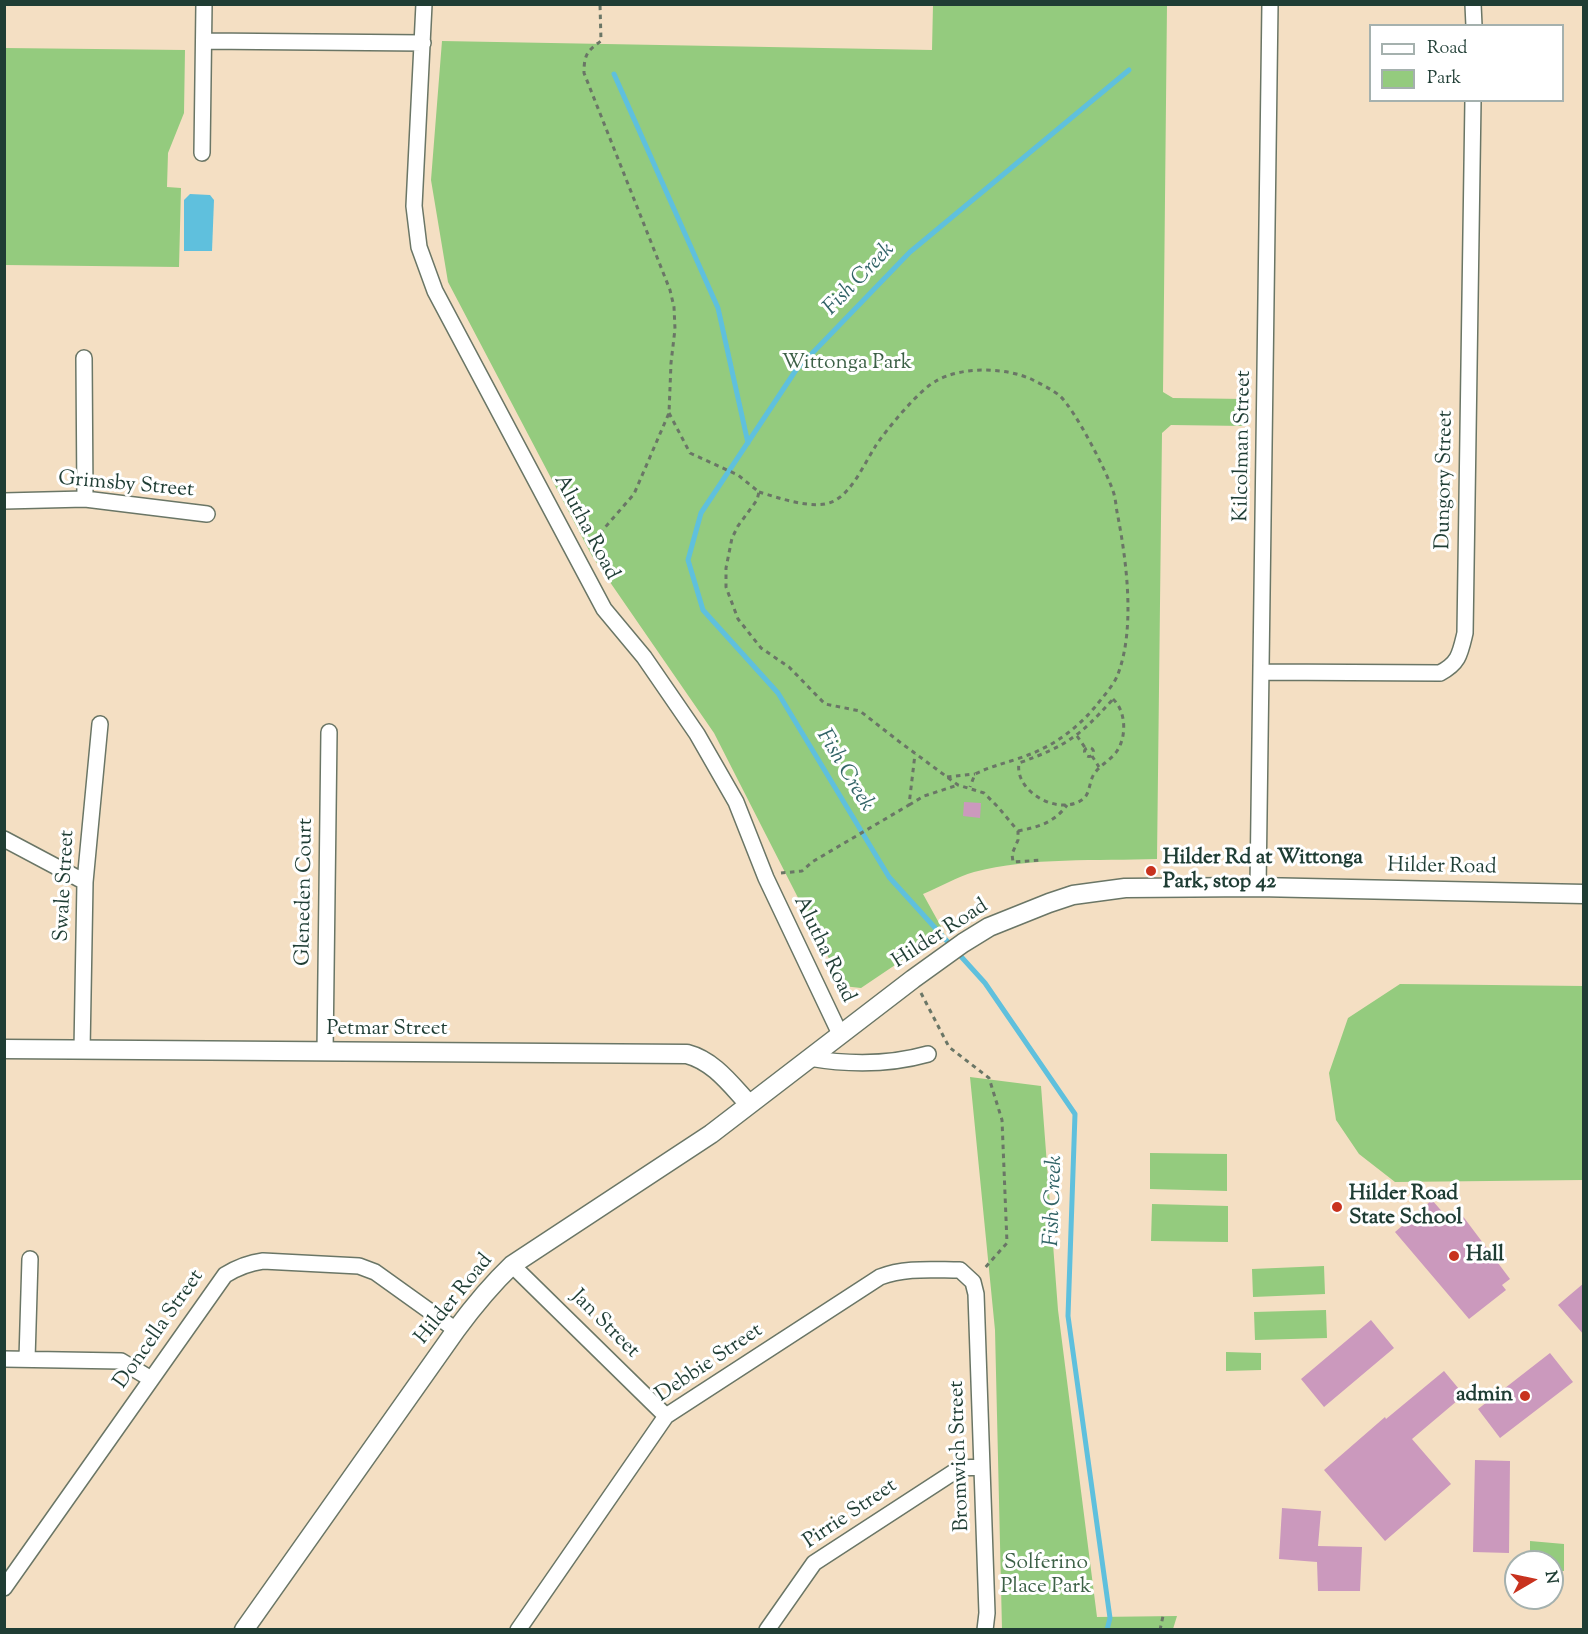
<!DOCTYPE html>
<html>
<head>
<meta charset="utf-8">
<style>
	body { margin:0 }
	#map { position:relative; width:1588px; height:1634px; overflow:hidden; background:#f4dfc3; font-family:"Sorts Mill Goudy",serif }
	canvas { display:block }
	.frame { position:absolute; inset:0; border:6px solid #1f3d34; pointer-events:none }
	.legend { position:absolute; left:1369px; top:24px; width:195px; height:78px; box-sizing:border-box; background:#fff; border:2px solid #a5b1ae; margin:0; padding:8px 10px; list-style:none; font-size:18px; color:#1f3d34 }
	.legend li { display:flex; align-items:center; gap:12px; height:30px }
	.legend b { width:30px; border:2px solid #a5b1ae }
	.north { position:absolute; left:1504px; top:1550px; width:60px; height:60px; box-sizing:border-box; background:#fff; border:2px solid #a5b1ae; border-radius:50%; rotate:81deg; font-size:16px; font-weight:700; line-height:24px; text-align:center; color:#1f3d34 }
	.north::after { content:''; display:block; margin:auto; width:21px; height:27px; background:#c8321e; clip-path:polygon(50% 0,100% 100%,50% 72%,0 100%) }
</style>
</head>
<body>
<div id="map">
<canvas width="1588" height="1634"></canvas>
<div class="frame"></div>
<ul class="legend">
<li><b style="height:8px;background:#fff"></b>Road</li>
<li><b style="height:16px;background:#94cb7e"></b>Park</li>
</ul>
<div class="north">N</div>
</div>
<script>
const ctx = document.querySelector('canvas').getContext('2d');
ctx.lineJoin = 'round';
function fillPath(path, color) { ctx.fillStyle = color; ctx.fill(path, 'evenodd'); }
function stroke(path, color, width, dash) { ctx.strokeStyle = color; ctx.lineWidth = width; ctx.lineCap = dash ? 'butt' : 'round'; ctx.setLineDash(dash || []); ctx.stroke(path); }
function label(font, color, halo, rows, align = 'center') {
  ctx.font = font + ' "Sorts Mill Goudy",serif'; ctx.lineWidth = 6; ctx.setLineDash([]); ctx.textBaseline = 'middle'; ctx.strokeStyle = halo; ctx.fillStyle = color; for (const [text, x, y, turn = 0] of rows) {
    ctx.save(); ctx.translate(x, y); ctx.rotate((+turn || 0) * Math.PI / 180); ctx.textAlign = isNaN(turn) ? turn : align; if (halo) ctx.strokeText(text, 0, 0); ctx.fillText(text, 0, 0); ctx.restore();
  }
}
const green = new Path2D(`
	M933 5H1167L1163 392 1173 398 1245 399V426L1171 425 1162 433 1157 859C1098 861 1030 857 974 872 957 877 940 887 923 894L944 932 861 988 843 986 714 733 592 556 448 282 431 180 442 41 932 50Z
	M5 48 185 50 184 113 168 153 167 187 181 188 179 267 5 265Z
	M1400 984 1583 986V1180L1395 1182 1359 1154 1336 1120 1329 1073 1348 1018Z
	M970 1077 1041 1086 1058 1310 1097 1617 1177 1616 1173 1629H1002L995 1330Z
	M1150 1153 1227 1154V1191L1150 1189Z
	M1152 1204 1228 1206V1242L1151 1241Z
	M1324 1266 1325 1294 1253 1297 1252 1269Z
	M1326 1310 1327 1338 1255 1340 1254 1312Z
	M1226 1352 1261 1353V1370L1226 1371Z
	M1530 1541 1564 1544V1571H1552V1562H1530Z`);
const water = new Path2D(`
	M190 194 210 195 214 200 212 251H184V200Z`);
const stream = new Path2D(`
	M614 74 718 308 748 443
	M1107 1630 1110 1618 1068 1316 1075 1114 985 983 889 877 778 693 703 610 688 560 701 513 796 370 910 252 1129 70`);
const building = new Path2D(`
	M964 802 981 803 980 818 963 816Z
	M1432 1200 1452 1223 1462 1215 1510 1279 1502 1285 1506 1290 1469 1319 1395 1232Z
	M1584 1283V1335L1558 1305Z
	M1371 1320 1394 1348 1324 1407 1301 1379Z
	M1550 1353 1573 1382 1500 1438 1478 1409Z
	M1444 1371 1464 1395 1412 1439 1451 1484 1385 1541 1324 1470 1385 1417 1386 1419Z
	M1475 1460 1510 1461 1509 1553 1473 1552Z
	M1282 1508 1321 1511 1318 1546 1362 1547 1360 1591H1318L1317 1562 1279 1559Z`);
const path = new Path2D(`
	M669 413 690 453 738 475 759 492 757 500 738 526 732 538 726 568V587L738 619 761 648 789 667 825 704 860 711 901 743 958 785 984 793 998 807 1018 831V840L1012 854 1013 862 1042 860
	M759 492C779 498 815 511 834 501 853 491 864 464 875 447 885 431 920 389 936 381 962 366 1006 367 1033 380 1041 384 1053 390 1060 396 1075 410 1106 470 1113 491 1116 499 1116 509 1118 517 1127 564 1135 629 1118 674 1114 685 1102 698 1095 707 1073 733 1048 749 1017 759 1002 764 989 767 975 774L970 787
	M588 547 634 494 669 413 671 363 675 329 674 307 670 290 584 73C584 55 587 51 601 41L600 4
	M1113 699C1126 711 1127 736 1117 751 1111 760 1100 765 1094 774 1089 782 1090 794 1083 799 1060 817 1014 792 1019 763 1066 746 1079 737 1113 699Z
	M1077 736 1086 749
	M1084.5 752a4.5 4.5 0 1 1 9 0a4.5 4.5 0 1 1-9 0Z
	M1092 756 1099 767
	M947 777 975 774
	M909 805 924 796 958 785
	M1018 831C1038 827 1054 823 1067 805
	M781 873 802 871 812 862 909 805 915 754
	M921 993 949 1047 989 1078 1002 1120 1007 1243 983 1270
	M1160 1630 1163 1616`);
const minor = new Path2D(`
	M424 4 414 206 419 247 435 291 604 609 644 657 697 734 736 802 766 878 840 1034
	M1473 4 1474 26
	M204 41 423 43
	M202 153 204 4
	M84 358 85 499
	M4 501 85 499 207 514
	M1262 672 1440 673C1459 663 1460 654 1465 633L1473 100
	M4 839 85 882
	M1258 887 1270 4
	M82 1050 85 882 100 724
	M325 1052 329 732
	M809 1058C850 1065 889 1065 928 1054
	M512 1265 666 1416
	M4 1359 121 1361 151 1379
	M27 1359 30 1259
	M4 1588 225 1275C238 1267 248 1263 263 1261L359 1266 375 1272 456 1330
	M518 1630 666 1416 880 1277C905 1267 933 1270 960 1270L973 1282 976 1294 987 1613 985 1630
	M767 1630 814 1563 960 1468 982 1467`);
const tertiary = new Path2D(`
	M4 1049 687 1054C714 1061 731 1085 749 1104
	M244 1630 456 1330C473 1307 491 1285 512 1265L711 1134 913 979 963 943 989 927 1049 903 1073 895 1125 888 1258 887 1584 894`);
const markers = [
	[1151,871,6,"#c8321e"],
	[1337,1207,6,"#c8321e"],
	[1454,1256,6,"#c8321e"],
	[1525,1396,6,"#c8321e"]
];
const parkNames = [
	["Wittonga Park",847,364],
	["Solferino",1046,1564],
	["Place Park",1046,1588]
];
const streetNames = [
	["Kilcolman Street",1244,446,-89],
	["Dungory Street",1446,480,-89],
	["Grimsby Street",126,486,5],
	["Alutha Road",585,528,62],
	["Hilder Road",1442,868,1],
	["Swale Street",66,886,-87],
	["Gleneden Court",306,892,-89],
	["Hilder Road",941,935,-33],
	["Alutha Road",823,950,64],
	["Petmar Street",387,1030],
	["Hilder Road",455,1300,-51],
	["Jan Street",604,1325,45],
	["Doncella Street",160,1330,-55],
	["Debbie Street",710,1364,-34],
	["Bromwich Street",961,1456,-92],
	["Pirrie Street",851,1515,-34]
];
const poiNames = [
	["Hilder Rd at Wittonga",1163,859],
	["Park, stop 42",1163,883],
	["Hilder Road",1349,1195],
	["State School",1349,1219],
	["Hall",1466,1256],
	["admin",1513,1396,"right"]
];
const waterNames = [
	["Fish Creek",860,280,-46],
	["Fish Creek",844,771,59],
	["Fish Creek",1055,1201,-88]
];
fillPath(green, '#94cb7e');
fillPath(water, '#5fc0dd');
stroke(stream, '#5fc0dd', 5);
fillPath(building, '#cb99bd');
stroke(minor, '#6a7666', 18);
stroke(tertiary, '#6a7666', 21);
stroke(path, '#6a7666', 3, [4.5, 4.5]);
stroke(minor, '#fff', 15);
stroke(tertiary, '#fff', 18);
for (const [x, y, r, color] of markers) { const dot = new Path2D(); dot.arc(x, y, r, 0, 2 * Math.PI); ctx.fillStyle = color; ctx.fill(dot); stroke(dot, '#fff', 2); }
label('21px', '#3c6046', '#fff', parkNames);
label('21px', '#1f3d34', '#fff', streetNames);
label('bold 21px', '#1f3d34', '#fff', poiNames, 'left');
label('italic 22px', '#326467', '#fff', waterNames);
</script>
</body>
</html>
